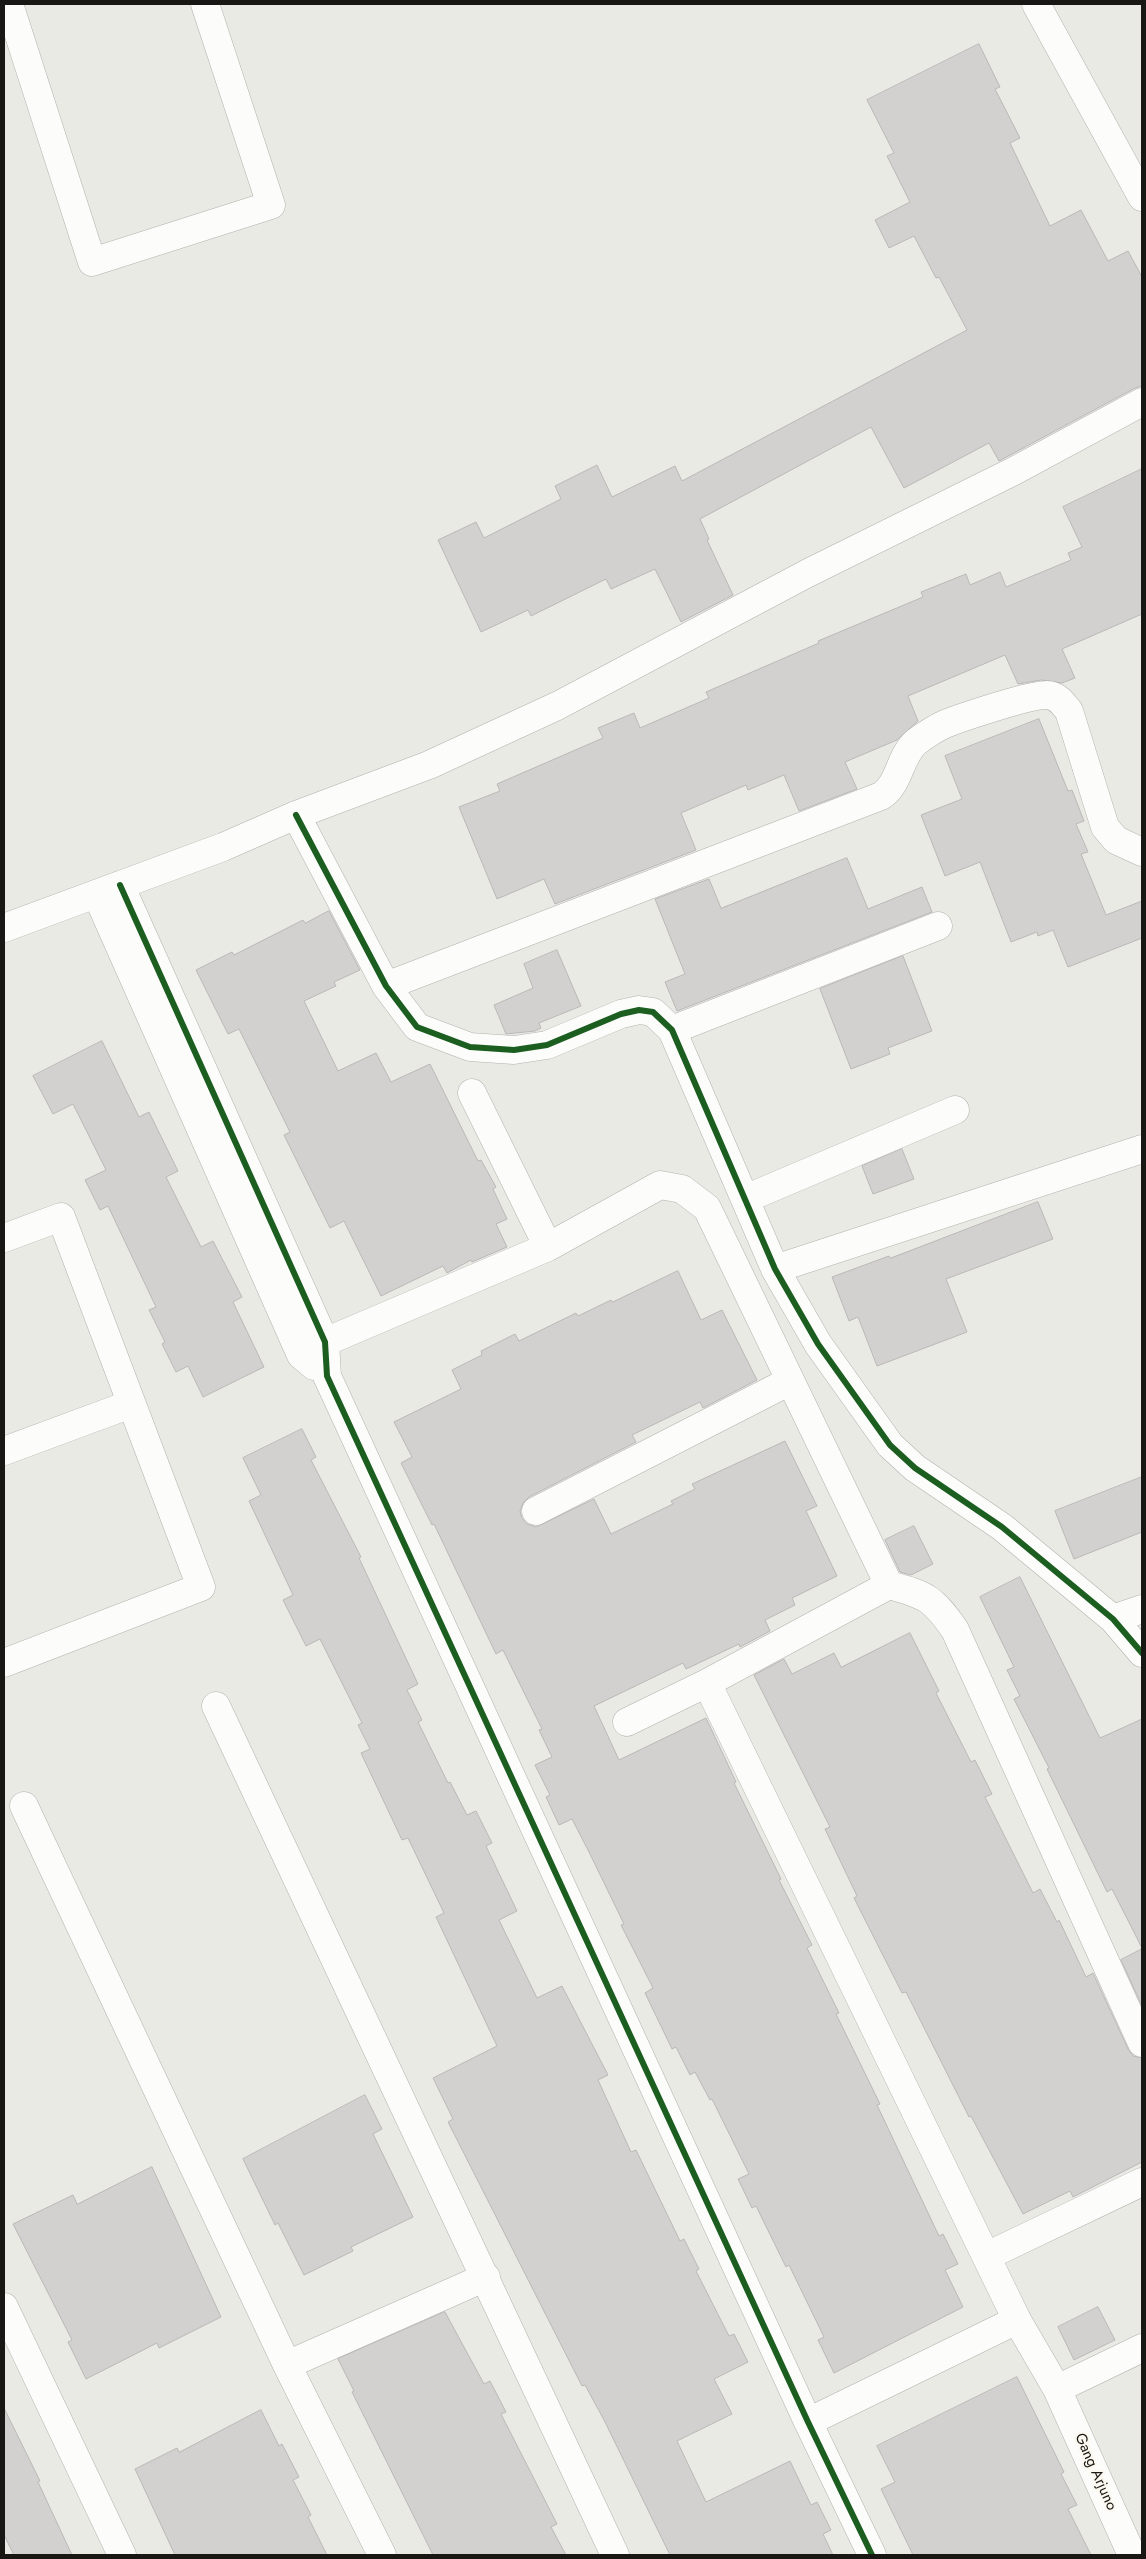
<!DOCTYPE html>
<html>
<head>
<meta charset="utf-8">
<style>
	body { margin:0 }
	#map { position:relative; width:1146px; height:2559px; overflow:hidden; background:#eaeae5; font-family:Jost,sans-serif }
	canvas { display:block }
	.frame { position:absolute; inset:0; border:5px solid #181714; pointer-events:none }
</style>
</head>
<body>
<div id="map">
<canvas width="1146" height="2559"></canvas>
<div class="frame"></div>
</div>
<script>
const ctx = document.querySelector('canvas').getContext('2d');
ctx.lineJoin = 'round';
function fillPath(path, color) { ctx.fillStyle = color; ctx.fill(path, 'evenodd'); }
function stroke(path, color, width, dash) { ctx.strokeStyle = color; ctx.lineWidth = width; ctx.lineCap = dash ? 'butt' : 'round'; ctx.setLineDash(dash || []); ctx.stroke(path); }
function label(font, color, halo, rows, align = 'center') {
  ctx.font = font + ' Jost,sans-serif'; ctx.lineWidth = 4.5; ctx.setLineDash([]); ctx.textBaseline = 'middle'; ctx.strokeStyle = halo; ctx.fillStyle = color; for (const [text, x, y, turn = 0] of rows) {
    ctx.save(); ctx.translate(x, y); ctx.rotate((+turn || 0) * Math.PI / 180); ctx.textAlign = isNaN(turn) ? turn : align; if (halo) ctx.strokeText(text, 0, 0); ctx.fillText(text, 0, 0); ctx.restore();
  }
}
const building = new Path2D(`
	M979 44 1000 87 995 89 1020 138 1010 143 1050 226 1081 210 1108 261 1128 251 1142 277V386L1135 388 999 461 989 443 904 488 871 427 700 519 709 539 707 540 733 595 681 622 655 569 611 589 606 579 531 616 528 610 481 632 438 540 476 522 484 538 561 499 555 486 597 465 612 497 675 466 682 481 967 330 939 277 936 278 914 236 889 248 875 220 910 202 887 156 894 153 867 100Z
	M1142 469V614L1062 649 1075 678 1062 683 1041 680 1018 684 1005 655 908 696 918 721 897 740 845 762 857 789 799 811 784 775 748 790 746 785 681 813 696 850 555 904 544 879 497 899 459 807 500 791 497 784 603 738 598 728 634 713 640 728 709 698 706 692 819 643 818 641 923 597 921 592 966 574 970 585 1000 572 1006 587 1071 560 1068 553 1082 547 1063 507Z
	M1039 719 1068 791 1072 790 1084 821 1076 824 1088 852 1081 854 1106 915 1142 901V938L1068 967 1053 930 1038 936 1037 932 1011 942 980 862 945 876 921 815 962 799 945 756Z
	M847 858 868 909 922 887 932 912 677 1011 665 982 685 974 655 899 709 879 721 908Z
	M329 911 360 970 334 982 336 986 304 1001 338 1071 376 1053 391 1082 430 1064 478 1161 481 1160 496 1187 493 1189 507 1219 496 1224 507 1247 472 1262 471 1260 447 1273 443 1266 381 1296 344 1221 330 1228 284 1135 290 1132 239 1029 228 1034 196 970 232 952 234 955 303 920 305 923Z
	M557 950 581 1006 539 1023 541 1028 535 1031 506 1034 494 1005 533 988 524 964Z
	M903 956 932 1031 888 1048 890 1054 851 1069 820 989Z
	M102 1041 139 1117 149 1112 178 1171 166 1177 201 1247 213 1241 242 1297 233 1302 264 1367 203 1397 188 1366 176 1372 162 1344 165 1342 149 1310 156 1307 108 1206 100 1210 85 1180 106 1170 73 1104 53 1114 33 1076Z
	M902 1149 914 1179 873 1194 862 1166Z
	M1038 1202 1053 1239 946 1279 967 1332 877 1366 858 1317 849 1321 832 1277 889 1256 890 1258Z
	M678 1271 701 1320 722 1310 757 1380 703 1408 700 1402 632 1435 636 1442 529 1497 523 1503 520 1511 522 1518 527 1524 536 1527 594 1499 611 1534 673 1504 671 1501 695 1489 692 1484 785 1441 817 1506 806 1511 837 1576 792 1598 795 1605 765 1620 770 1631 740 1647 739 1644 686 1669 683 1663 594 1706 619 1760 706 1718 736 1782 734 1783 781 1879 779 1880 812 1945 807 1948 839 2013 836 2014 880 2104 877 2105 939 2236 943 2234 958 2264 945 2270 963 2307 834 2373 818 2340 824 2337 789 2265 786 2267 756 2206 752 2208 738 2179 749 2174 712 2099 710 2100 695 2072 690 2075 676 2047 672 2049 645 1993 653 1988 621 1925 624 1924 590 1854 572 1819 559 1825 546 1797 550 1795 535 1765 552 1757 539 1730 542 1729 503 1650 496 1654 434 1524 432 1525 401 1463 412 1457 394 1422 461 1389 452 1370 482 1355 481 1351 515 1334 519 1341 576 1313 578 1316 611 1300 612 1302Z
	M302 1429 316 1457 311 1460 361 1557 359 1558 418 1684 407 1690 422 1720 418 1722 448 1783 450 1782 467 1815 476 1811 492 1843 486 1846 517 1911 499 1920 537 1998 562 1986 608 2075 598 2080 631 2152 636 2150 680 2241 684 2239 699 2269 696 2271 729 2336 734 2334 748 2362 714 2379 732 2414 677 2441 706 2502 790 2461 811 2505 817 2502 831 2530 823 2534 833 2555H670L604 2420 585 2385 582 2386 448 2122 453 2119 433 2078 497 2046 436 1917 444 1913 408 1838 402 1840 361 1753 370 1749 358 1725 362 1723 320 1639 306 1646 283 1600 293 1595 249 1501 261 1495 243 1458Z
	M1142 1477V1532L1074 1559 1055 1511Z
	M914 1526 933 1564 911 1575 900 1572 885 1540Z
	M1020 1577 1100 1738 1142 1719V1948L1112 1889 1107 1892 1047 1769 1049 1768 1014 1699 1020 1696 1007 1670 1014 1667 980 1597Z
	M910 1633 939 1691 936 1693 971 1762 975 1760 992 1794 985 1797 1033 1893 1040 1889 1057 1922 1059 1920 1086 1977 1093 1973 1128 2049 1133 2056 1142 2058V2162L1073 2197 1070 2191 1023 2214 971 2116 969 2117 906 1992 902 1993 854 1898 857 1896 825 1829 830 1827 754 1675 784 1659 792 1674 834 1653 841 1667Z
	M1142 1949V2006L1121 1960Z
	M365 2095 382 2129 373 2134 413 2217 351 2247 353 2251 304 2275 278 2223 275 2225 243 2159Z
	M152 2167 221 2317 159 2348 157 2343 86 2379 68 2342 72 2340 13 2224 73 2195 77 2204Z
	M1098 2307 1115 2340 1074 2360 1058 2327Z
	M445 2312 484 2384 490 2381 506 2412 501 2414 557 2524 551 2527 566 2555H433L352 2392 354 2391 338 2359Z
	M1017 2377 1064 2472 1061 2474 1077 2505 1068 2509 1091 2555H913L881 2489 895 2482 877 2446Z
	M4 2408 40 2481 38 2482 72 2555H14L4 2535Z
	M261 2410 279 2446 282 2444 299 2477 293 2480 311 2515 308 2517 327 2555H175L135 2469 177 2448 179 2452Z`);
const minor = new Path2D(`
	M9 4 92 262 271 205 205 4
	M1036 4 1142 197
	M296 815 386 986 417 1027 470 1047 514 1050 547 1045 621 1014 639 1010 653 1012 672 1030 775 1269 818 1344 890 1445 915 1468 1002 1527 1113 1619 1142 1653
	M120 885 325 1342 327 1376 808 2422 872 2555
	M97 895 301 1355 314 1366
	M4 928 223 847 296 815 429 765 557 706 808 573 1014 471 1142 402
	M386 986 881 796C900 784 899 757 916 742 924 736 936 728 945 724 960 718 1037 692 1049 695 1059 697 1063 704 1069 711L1105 827 1116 840 1142 852
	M672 1030 938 926
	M472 1093 548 1247
	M745 1199 955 1110
	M4 1238 61 1217 201 1587 4 1663
	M775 1269 1142 1149
	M301 1355 325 1342 548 1247 660 1185 682 1189 707 1208 889 1585
	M4 1451 131 1404
	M536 1511 790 1381
	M1113 1619 1142 1609
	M707 1683 1017 2320 1057 2389 1132 2555
	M216 1706 615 2555
	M627 1722 707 1683 889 1585C926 1595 933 1598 955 1630L1142 2043
	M24 1806 287 2365 382 2555
	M987 2256 1142 2182
	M4 2307 122 2555
	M287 2365 486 2277
	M1057 2389 1142 2348
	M808 2422 1017 2320`);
const cycleway = new Path2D(`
	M296 815 386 986 417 1027 470 1047 514 1050 547 1045 621 1014 639 1010 653 1012 672 1030 775 1269 818 1344 890 1445 915 1468 1002 1527 1113 1619 1142 1653
	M120 885 325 1342 327 1376 808 2422 872 2555`);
const streetNames = [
	["Gang Arjuno",1095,2472,66]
];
fillPath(building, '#d2d1cf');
stroke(building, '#bab8b7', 1);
stroke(minor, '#b2b1ad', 29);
stroke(minor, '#fcfcfb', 28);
stroke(cycleway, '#1b5e20', 6);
label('15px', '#181714', '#faf8ef', streetNames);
</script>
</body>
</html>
